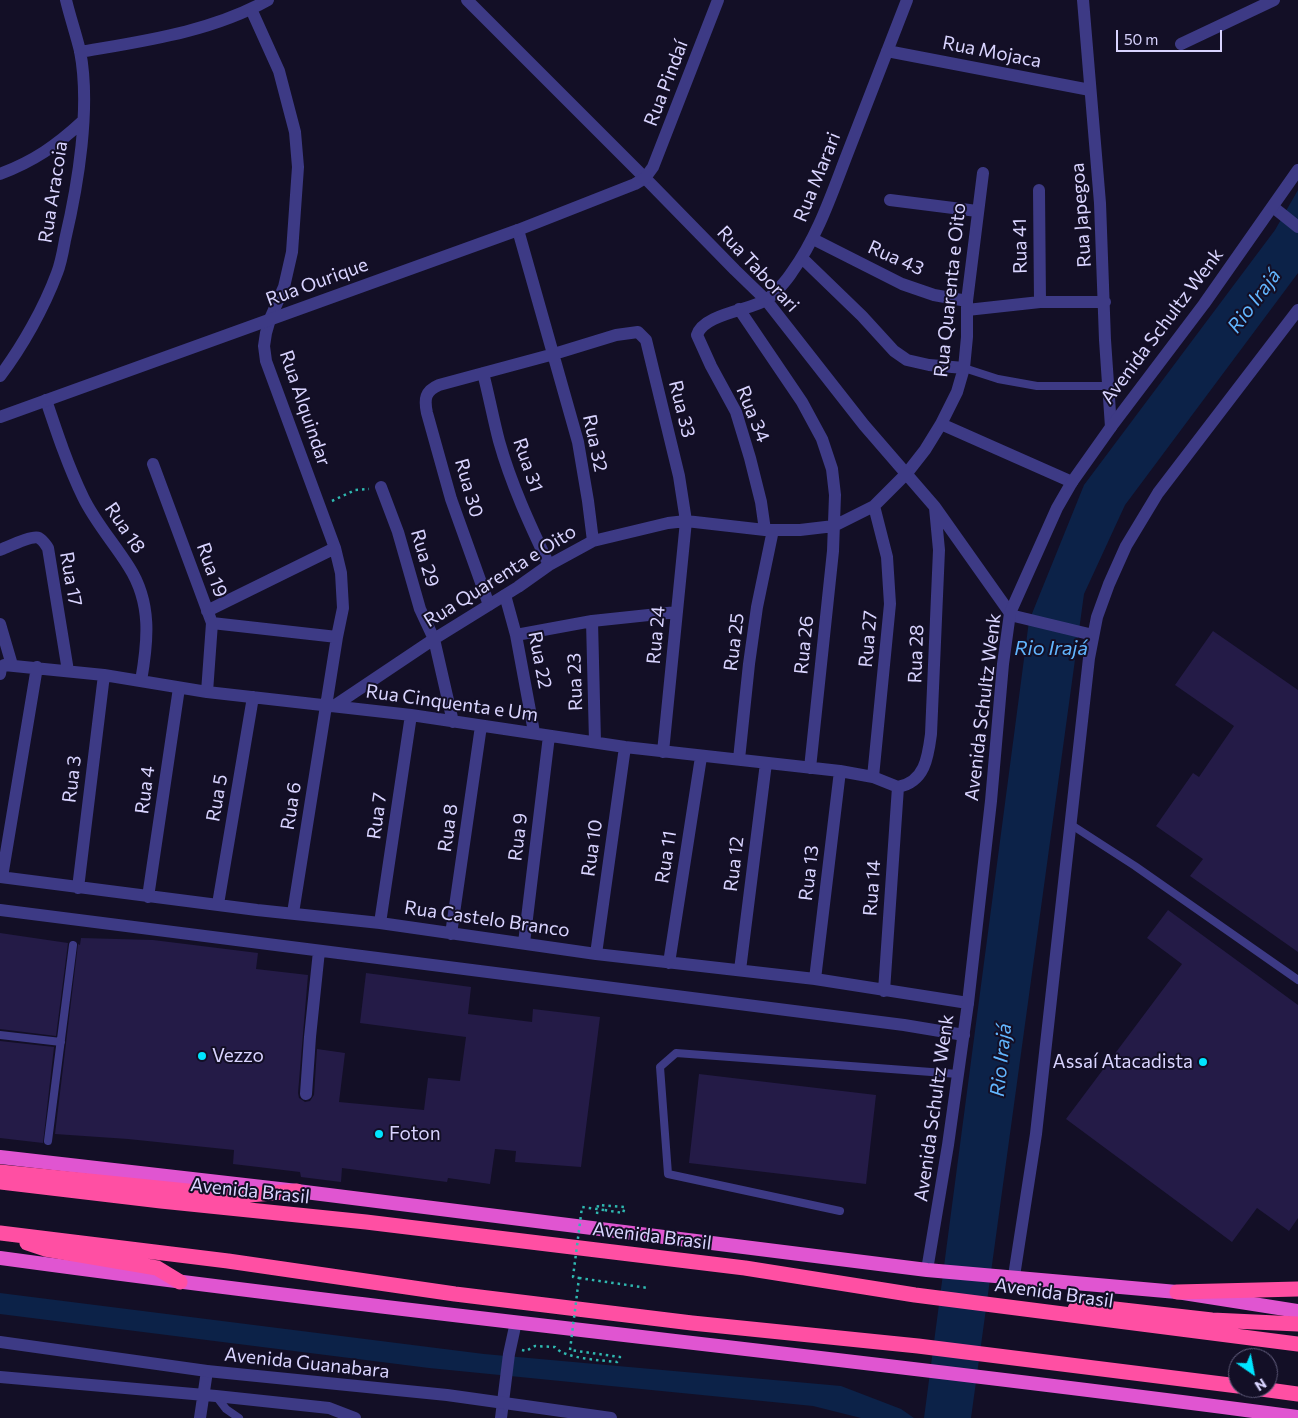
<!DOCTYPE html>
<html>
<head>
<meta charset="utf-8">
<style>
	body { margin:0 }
	#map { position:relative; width:1298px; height:1418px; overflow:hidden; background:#130f26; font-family:Commissioner,sans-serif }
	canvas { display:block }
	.north { position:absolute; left:1228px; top:1348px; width:50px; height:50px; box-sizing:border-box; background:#130f26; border:1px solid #625e7d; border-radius:50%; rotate:147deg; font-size:14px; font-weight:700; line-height:20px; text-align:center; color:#d9d4ff }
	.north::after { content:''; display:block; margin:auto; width:18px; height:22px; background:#00e5ff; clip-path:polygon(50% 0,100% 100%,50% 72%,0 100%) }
	.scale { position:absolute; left:1116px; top:30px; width:106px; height:22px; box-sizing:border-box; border:2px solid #d9d4ff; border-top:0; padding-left:6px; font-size:15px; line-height:18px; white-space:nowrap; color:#d9d4ff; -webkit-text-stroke:4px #130f26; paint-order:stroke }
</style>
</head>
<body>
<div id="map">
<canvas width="1298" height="1418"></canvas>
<div class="north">N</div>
<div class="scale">50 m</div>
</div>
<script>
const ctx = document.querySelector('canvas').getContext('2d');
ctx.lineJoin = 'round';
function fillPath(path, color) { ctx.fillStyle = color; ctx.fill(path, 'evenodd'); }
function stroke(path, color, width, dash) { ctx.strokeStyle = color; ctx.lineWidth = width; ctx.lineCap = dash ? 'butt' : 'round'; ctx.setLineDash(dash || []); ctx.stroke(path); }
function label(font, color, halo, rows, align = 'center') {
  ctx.font = font + ' Commissioner,sans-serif'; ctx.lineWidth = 4; ctx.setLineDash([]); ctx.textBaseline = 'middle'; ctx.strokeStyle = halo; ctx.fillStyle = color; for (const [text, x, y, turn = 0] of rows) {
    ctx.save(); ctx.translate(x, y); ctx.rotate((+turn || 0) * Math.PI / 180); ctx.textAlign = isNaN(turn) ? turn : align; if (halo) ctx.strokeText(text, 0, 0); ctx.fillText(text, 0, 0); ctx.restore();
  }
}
const water = new Path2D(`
	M1298 190V273L1125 505 1084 594 971 1418H924L1029 621 1084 485 1275 230Z
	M0 1293 484 1354 841 1386 901 1409 914 1418H861L813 1406 429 1368 0 1314Z`);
const building = new Path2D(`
	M1213 631 1298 690V952L1190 876 1203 859 1156 826 1193 773 1199 777 1234 726 1175 685Z
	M1168 910 1298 1005V1218L1289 1231 1257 1208 1232 1242 1066 1119 1182 964 1147 938Z
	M0 933 68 943 56 1036 0 1029Z
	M81 938 153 940 258 953 256 969 308 975 298 1093 299 1098 305 1102 310 1101 314 1095 317 1049 345 1053 339 1102 424 1110 428 1078 460 1081 466 1037 360 1023 366 973 471 987 468 1014 532 1022 533 1009 600 1017 581 1167 515 1162 516 1151 495 1149 490 1184 448 1178 447 1182 342 1168 341 1182 301 1177 300 1172 233 1164 234 1150 128 1139 55 1134 78 944 80 945Z
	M0 1041 54 1047 43 1143 0 1138Z
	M699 1074 876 1095 866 1184 689 1163Z`);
const path = new Path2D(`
	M332 501 355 490 369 489
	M597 1214 598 1205 625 1207 623 1213 604 1210
	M579 1278 648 1288
	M522 1350 526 1351 535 1346 555 1347C565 1359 601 1360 617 1362L620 1357 570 1350`);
const service = new Path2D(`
	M964 368 998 379 1037 386H1107
	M1070 824 1135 866 1298 980
	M0 1035 61 1042
	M48 1141 73 945
	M840 1211 668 1174 660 1067 676 1053 958 1074
	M216 1396 226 1409 239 1418`);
const minor = new Path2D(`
	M467 0 645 178 735 270 766 300 864 425 935 507 1010 613
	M1083 0 1100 203 1105 340 1111 427
	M251 9 279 71 295 132 298 167 292 252 284 287 270 319 266 333 264 346 266 361 335 548 341 573 343 608 337 637 293 913
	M1181 44 1274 0
	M887 51 1090 90
	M80 52C143 41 211 32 268 0
	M0 174C34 161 56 146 83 121
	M1039 190 1040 302
	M890 200 977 211
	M1273 207 1298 227
	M518 230 578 442 588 501 593 541
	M813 239 902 284 934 295 967 301
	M802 258 862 316 894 351 907 360 929 365 964 368
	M739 309 802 402 822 439 832 469 835 495 833 551 810 768
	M967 310 1040 302H1105
	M483 373C489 396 493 418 499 441 511 484 530 525 549 565
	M0 376C22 347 44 308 57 273 61 263 63 251 65 240 78 185 91 107 80 51 76 34 70 17 66 0
	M46 400C57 433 68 466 83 497 95 522 114 543 129 567 152 603 148 641 141 681
	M941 424 1072 482
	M153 464 212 623 207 692
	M381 487 398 532 420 609 434 639 453 722
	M765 530 761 502 750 458 736 412 711 366 697 335C703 314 751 310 766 300 774 295 787 280 792 272 818 236 832 193 848 152 868 101 887 51 907 0
	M0 550C8 547 32 535 39 538 43 540 45 544 48 548L68 671
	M505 595 516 635 534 732
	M489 605 451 499 427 413C424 399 425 391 439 385L554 354 616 335 638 332 646 340 679 476 686 521 663 752
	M207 611 335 548
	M1010 615 1093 635
	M592 621 595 742
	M212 623 337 637
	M0 624 12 665
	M516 635 592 621 677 612
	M0 674 1 668 4 665 104 675 207 692 411 715 625 747 840 771 873 777 898 787
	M334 706 434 639 518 587 549 565 593 541 668 523 686 521 765 530H800L834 526 874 506 907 473 925 450 941 424 957 392 964 368 967 337V301L983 173
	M739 759 749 664 757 607 773 530
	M873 777 890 604 887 557 874 506
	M898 787C925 782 928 757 931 734L939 550 935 508
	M0 877 257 910 380 923 596 954 815 979 968 1003
	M2 877 37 667
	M78 888 104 675
	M148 897 179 688
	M218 904 253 697
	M0 910 904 1025 964 1035
	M380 923 411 715
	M451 934 481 726
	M524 943 549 736
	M596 954 625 747
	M669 963 701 757
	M740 970 766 763
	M815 979 840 771
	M884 991 898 787
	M306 1094 310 1037 319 951
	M1014 1276 1036 1134 1089 658 1097 617 1109 584 1126 546 1158 493 1298 310
	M0 1377 216 1396 329 1408 355 1418
	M200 1418 207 1371
	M501 1418 509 1354 516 1322`);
const tertiary = new Path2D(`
	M0 417 518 230 635 184 645 178 653 167 718 0
	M927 1270 948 1145 968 1003 991 801 1003 664 1010 613 1057 508 1072 482 1111 427 1204 304 1298 170
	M0 1342 207 1371 447 1395 611 1418`);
const trunk = new Path2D(`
	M0 1157 297 1191 927 1270 1177 1292 1298 1311
	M0 1258C432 1317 866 1359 1298 1417`);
const motorway = new Path2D(`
	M0 1172 237 1196 297 1191
	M0 1182 161 1201 366 1222 745 1268 915 1295 1298 1344
	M0 1233 228 1261 455 1294 692 1323 918 1346 1238 1386
	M27 1243 45 1249 157 1268 180 1282
	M1177 1292 1298 1289
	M1075 1309 1097 1307 1212 1320 1298 1324
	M1254 1388 1298 1394`);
const pathBridge = new Path2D(`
	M570 1350 579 1278 573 1277 582 1207 604 1210`);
const markers = [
	[202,1056,5,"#00e5ff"],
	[1203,1062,5,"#00e5ff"],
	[379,1134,5,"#00e5ff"]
];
const streetNames = [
	["Rua Mojaca",992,52,11],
	["Rua Pindaí",666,83,-69],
	["Rua Marari",817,177,-68],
	["Rua Aracoia",53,192,-81],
	["Rua Japegoa",1081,215,-94],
	["Rua 41",1020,246,-91],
	["Rua 43",896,258,24],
	["Rua Taborari",758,269,47],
	["Rua Ourique",317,282,-20],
	["Rua Quarenta e Oito",950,290,-84],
	["Avenida Schultz Wenk",1162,326,-53],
	["Rua Alquindar",305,408,71],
	["Rua 33",682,409,76],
	["Rua 34",753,414,68],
	["Rua 32",595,443,78],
	["Rua 31",528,465,71],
	["Rua 30",469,488,74],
	["Rua 18",125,528,56],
	["Rua 29",425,558,74],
	["Rua 19",212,570,70],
	["Rua Quarenta e Oito",500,576,-32],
	["Rua 17",71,579,80],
	["Rua 24",656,635,-85],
	["Rua 27",868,639,-85],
	["Rua 25",734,642,-83],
	["Rua 26",804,645,-84],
	["Rua 28",916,654,-88],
	["Rua 22",540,660,79],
	["Rua 23",575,682,-92],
	["Rua Cinquenta e Um",452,703,8],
	["Avenida Schultz Wenk",983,707,-83],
	["Rua 3",72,779,-83],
	["Rua 4",145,790,-82],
	["Rua 5",217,798,-80],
	["Rua 6",291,806,-81],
	["Rua 7",377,816,-82],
	["Rua 8",448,828,-82],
	["Rua 9",518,837,-83],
	["Rua 10",592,848,-82],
	["Rua 11",666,857,-81],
	["Rua 12",734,864,-83],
	["Rua 13",809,873,-83],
	["Rua 14",872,888,-86],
	["Rua Castelo Branco",487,919,8],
	["Avenida Schultz Wenk",934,1108,-82],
	["Avenida Brasil",250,1191,6],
	["Avenida Brasil",652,1236,7],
	["Avenida Brasil",1054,1293,8],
	["Avenida Guanabara",307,1363,6]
];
const poiNames = [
	["Vezzo",212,1056],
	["Assaí Atacadista",1193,1062,"right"],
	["Foton",389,1134]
];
const waterNames = [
	["Rio Irajá",1254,301,-53],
	["Rio Irajá",1051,648],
	["Rio Irajá",1001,1060,-84]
];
fillPath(water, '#0c2248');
fillPath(building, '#241b47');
stroke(path, '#2fb8b0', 2.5, [2.5, 4]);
stroke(service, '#3d3a85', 8);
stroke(minor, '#3d3a85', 12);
stroke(tertiary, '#3d3a85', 12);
stroke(trunk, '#e055d1', 14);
stroke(motorway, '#ff4fa3', 15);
stroke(pathBridge, '#2fb8b0', 2.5, [2.5, 4]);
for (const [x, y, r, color] of markers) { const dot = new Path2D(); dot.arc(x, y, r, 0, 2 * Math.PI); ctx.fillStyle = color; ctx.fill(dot); stroke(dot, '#130f26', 2); }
label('19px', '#d9d4ff', '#130f26', streetNames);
label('19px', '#d9d4ff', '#130f26', poiNames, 'left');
label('italic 20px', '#62b6ff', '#130f26', waterNames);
</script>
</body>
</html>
